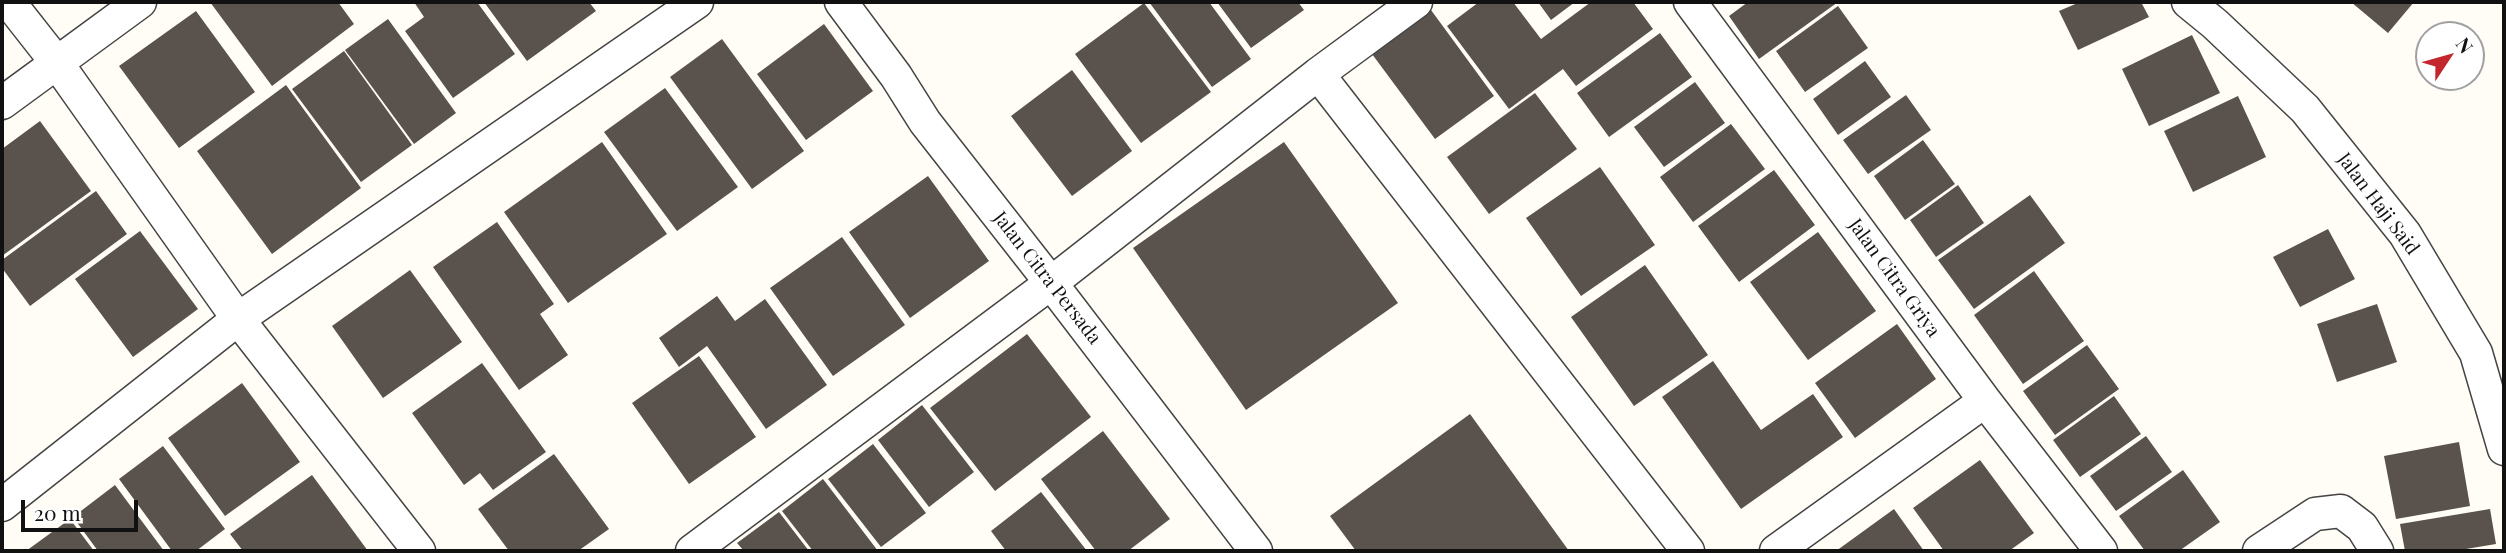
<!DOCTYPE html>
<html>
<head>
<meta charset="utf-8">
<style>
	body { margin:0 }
	#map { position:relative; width:2506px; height:553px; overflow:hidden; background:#fffdf5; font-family:"Playfair Display",serif }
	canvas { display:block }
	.frame { position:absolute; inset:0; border:4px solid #111; pointer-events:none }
	.north { position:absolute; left:2415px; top:21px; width:70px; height:70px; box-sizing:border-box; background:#fff; border:2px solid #a0a0a0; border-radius:50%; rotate:54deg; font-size:19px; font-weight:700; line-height:28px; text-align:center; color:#111 }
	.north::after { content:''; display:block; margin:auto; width:24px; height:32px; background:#c4262e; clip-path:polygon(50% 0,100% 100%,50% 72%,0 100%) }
	.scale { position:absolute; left:21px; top:500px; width:117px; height:32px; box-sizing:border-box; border:4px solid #111; border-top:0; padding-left:9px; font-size:21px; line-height:24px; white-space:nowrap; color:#111; -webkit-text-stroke:5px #fff; paint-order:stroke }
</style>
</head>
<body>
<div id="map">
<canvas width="2506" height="553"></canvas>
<div class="frame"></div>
<div class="north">N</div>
<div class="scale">20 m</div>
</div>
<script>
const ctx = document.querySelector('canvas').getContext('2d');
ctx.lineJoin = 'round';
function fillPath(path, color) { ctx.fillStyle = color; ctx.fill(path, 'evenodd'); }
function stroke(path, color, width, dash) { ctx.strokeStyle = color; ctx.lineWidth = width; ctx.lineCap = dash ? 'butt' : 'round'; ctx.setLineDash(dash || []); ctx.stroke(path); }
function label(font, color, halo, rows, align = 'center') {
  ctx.font = font + ' "Playfair Display",serif'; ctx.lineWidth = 7; ctx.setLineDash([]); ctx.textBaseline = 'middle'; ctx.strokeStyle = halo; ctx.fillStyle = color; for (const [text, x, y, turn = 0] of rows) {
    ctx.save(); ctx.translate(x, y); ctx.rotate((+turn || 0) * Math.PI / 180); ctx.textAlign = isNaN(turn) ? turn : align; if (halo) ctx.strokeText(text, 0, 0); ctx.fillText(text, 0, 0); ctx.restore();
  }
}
const building = new Path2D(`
	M210 2H338L354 24 272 86Z
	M414 2H477L515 54 453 98 405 31 424 17Z
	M484 2H589L596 11 527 61Z
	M1149 2H1209L1251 59 1212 87Z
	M1217 2H1298L1304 10 1251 48Z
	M1479 2H1513L1541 39 1591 2H1633L1653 29 1576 86 1563 69 1509 109 1447 26Z
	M1538 2H1575L1551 20Z
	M1748 2H1838L1759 59 1729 16Z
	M2080 2H2141L2149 17 2078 50 2059 11Z
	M2351 2H2414L2388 33Z
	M1144 3 1211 92 1141 143 1075 54Z
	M1838 6 1868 48 1805 92 1776 51Z
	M1431 10 1494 96 1435 139 1372 54Z
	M196 11 255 92 179 148 119 66Z
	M388 19 456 113 414 144 345 50Z
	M824 24 873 91 806 140 757 74Z
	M1660 33 1692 77 1609 137 1577 93Z
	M2192 35 2220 93 2149 126 2122 69Z
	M722 39 804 151 752 189 670 77Z
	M344 51 412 145 361 182 292 89Z
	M1865 61 1891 97 1838 135 1813 99Z
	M1072 70 1132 151 1072 196 1011 116Z
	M1695 82 1725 123 1664 167 1634 127Z
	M286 85 361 188 272 254 197 151Z
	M665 88 738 187 677 231 604 132Z
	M1535 93 1577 149 1489 214 1447 157Z
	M1906 95 1931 130 1868 174 1843 140Z
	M2238 96 2266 157 2193 192 2164 131Z
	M40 121 91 191 2 256V149Z
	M1731 124 1765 169 1693 222 1660 177Z
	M1923 140 1955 184 1905 220 1874 176Z
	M602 142 667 234 568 303 504 212Z
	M1284 142 1398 303 1246 410 1133 248Z
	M1600 167 1655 245 1581 296 1526 218Z
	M1774 170 1815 225 1739 282 1698 226Z
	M928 176 989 261 910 318 849 232Z
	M1958 185 1984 223 1936 257 1910 220Z
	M96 191 127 234 30 306 2 268V260Z
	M2030 195 2065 243 1974 309 1938 260Z
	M497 222 554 304 540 314 568 355 519 390 433 267Z
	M2328 229 2355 279 2300 307 2273 257Z
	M140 231 198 309 133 357 75 279Z
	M1818 232 1876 311 1808 360 1750 282Z
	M842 237 905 325 833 376 770 288Z
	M1645 265 1708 355 1634 406 1571 317Z
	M410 270 462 342 383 398 332 326Z
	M2034 271 2084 341 2023 384 1974 315Z
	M717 296 735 321 765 299 827 385 766 429 707 346 679 367 659 338Z
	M2377 304 2397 362 2337 382 2317 324Z
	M1897 324 1936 379 1855 438 1815 383Z
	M1027 334 1091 417 995 491 930 408Z
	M2087 345 2119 389 2055 435 2023 391Z
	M699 356 756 437 689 484 632 403Z
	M1713 361 1761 430 1813 394 1843 437 1741 509 1662 397Z
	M482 363 546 452 493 490 480 473 464 485 412 413Z
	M242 383 300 462 225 516 168 438Z
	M2114 396 2141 434 2080 477 2053 440Z
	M922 405 974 472 929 507 878 440Z
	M1470 414 1569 551H1356L1330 516Z
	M1103 431 1170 519 1128 551H1096L1041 479Z
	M2146 436 2172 472 2116 511 2090 476Z
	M2459 442 2470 506 2396 519 2384 456Z
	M873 444 926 513 881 547 828 479Z
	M163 446 225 529 196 551H172L119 479Z
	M554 454 609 529 578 551H509L478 509Z
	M1980 460 2034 533 2009 551H1944L1913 508Z
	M2183 470 2220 522 2179 551H2145L2119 516Z
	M312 475 368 551H243L230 534Z
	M823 479 878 551H813L782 511Z
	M115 485 164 551H98L73 517Z
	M1041 492 1087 551H1006L991 531Z
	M1894 509 1924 551H1836Z
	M2490 509 2496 544 2454 551H2405L2400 524Z
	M779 512 809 551H744L737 543Z
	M70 519 94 551H26Z`);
const street = new Path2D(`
	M9 2 57 63 238 319 419 551
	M841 2 896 76 925 122 1051 283 1256 551
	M1690 2 1985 401 2101 551
	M2188 2 2215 24 2305 109 2405 234 2476 353 2504 449
	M1318 74 1688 551
	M2 103 140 2
	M2 505 238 319 697 2
	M692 551 1051 283 1318 74 1416 2
	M1776 551 1985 401
	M2259 551 2315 514 2341 511 2362 527 2377 551`);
const streetNames = [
	["Jalan Haji Said",2378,204,53],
	["Jalan Citra Persada",1047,278,52],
	["Jalan Citra Griya",1894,278,54]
];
fillPath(building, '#5a524d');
stroke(street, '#444', 35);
stroke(street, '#fff', 32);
label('19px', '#111', '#fff', streetNames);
</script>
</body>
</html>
